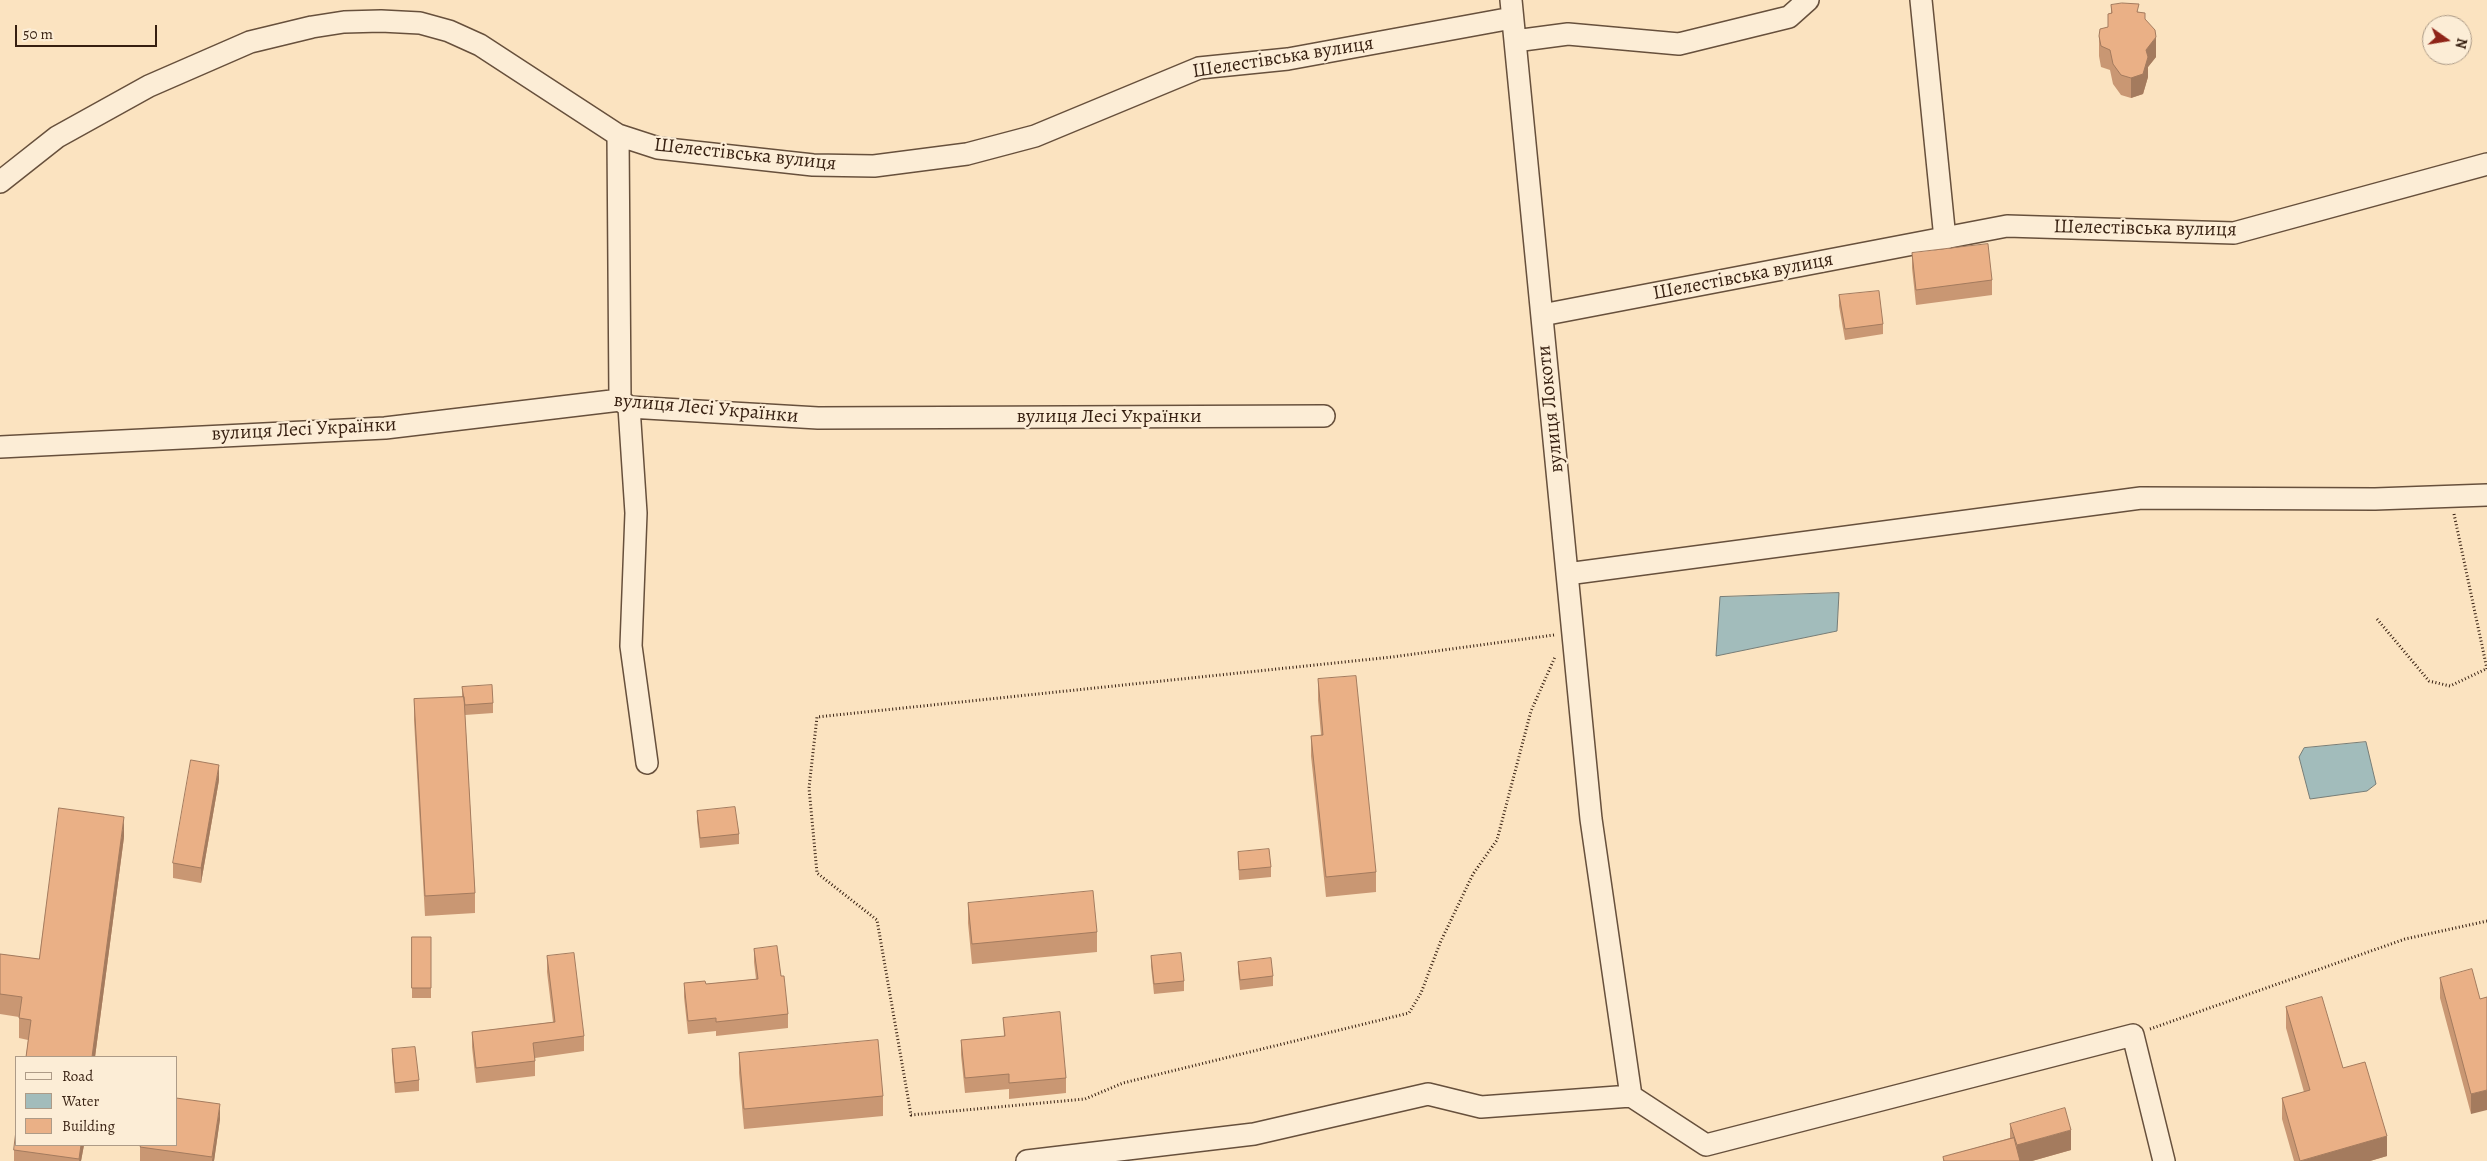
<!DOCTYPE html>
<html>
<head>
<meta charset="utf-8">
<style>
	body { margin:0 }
	#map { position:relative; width:2487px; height:1161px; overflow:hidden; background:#fbe3c0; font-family:Alegreya,serif }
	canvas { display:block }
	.legend { position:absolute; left:15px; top:1056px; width:162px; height:90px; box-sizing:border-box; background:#fcedd6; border:1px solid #ad9b87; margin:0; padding:6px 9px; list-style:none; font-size:15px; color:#361f10 }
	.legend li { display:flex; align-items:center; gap:10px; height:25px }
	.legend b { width:25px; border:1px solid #ad9b87 }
	.north { position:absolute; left:2422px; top:15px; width:50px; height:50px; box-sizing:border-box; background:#fcedd6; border:1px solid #ad9b87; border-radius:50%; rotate:103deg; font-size:14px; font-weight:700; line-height:20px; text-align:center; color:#361f10 }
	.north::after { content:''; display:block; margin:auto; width:18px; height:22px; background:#8f2418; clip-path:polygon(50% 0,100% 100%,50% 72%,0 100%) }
	.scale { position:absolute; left:15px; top:25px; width:142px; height:22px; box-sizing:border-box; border:2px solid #361f10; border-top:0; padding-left:6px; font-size:15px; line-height:18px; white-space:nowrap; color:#361f10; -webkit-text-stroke:4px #fcedd6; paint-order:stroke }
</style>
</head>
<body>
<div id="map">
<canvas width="2487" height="1161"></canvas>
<ul class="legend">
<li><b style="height:6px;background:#fcedd6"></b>Road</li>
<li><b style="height:14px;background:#a2bcbb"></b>Water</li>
<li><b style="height:14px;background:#eab086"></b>Building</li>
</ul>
<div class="north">N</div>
<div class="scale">50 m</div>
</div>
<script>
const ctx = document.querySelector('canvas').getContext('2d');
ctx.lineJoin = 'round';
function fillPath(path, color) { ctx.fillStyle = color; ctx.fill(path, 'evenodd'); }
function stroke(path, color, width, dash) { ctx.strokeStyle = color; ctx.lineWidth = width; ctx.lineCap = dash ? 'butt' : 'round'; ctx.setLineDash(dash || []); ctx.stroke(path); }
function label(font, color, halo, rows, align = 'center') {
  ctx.font = font + ' Alegreya,serif'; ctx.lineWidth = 4.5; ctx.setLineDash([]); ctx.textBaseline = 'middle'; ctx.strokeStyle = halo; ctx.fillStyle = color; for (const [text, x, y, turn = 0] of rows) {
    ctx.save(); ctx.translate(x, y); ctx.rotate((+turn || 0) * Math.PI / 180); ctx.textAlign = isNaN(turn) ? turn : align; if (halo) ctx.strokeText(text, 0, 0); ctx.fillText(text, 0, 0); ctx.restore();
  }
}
const water = new Path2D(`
	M1839 593 1837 631 1716 656 1720 597Z
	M2366 742 2376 784 2367 791 2310 799 2299 757 2304 748Z`);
const path = new Path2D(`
	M2454 514 2487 669
	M2377 619 2429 681 2450 686 2486 669
	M1554 635 1392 657 817 717 809 788 817 873 877 920 911 1115 1085 1099 1123 1083 1409 1013 1421 993 1440 943 1473 874 1497 840 1531 711 1555 657
	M2150 1029 2405 939 2487 921`);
const minor = new Path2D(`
	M1511 0 1591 819 1631 1096 1706 1145 2133 1035 2164 1161
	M1921 0 1945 239
	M1515 41 1568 34 1679 44 1789 17 1808 0
	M618 135 620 400
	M0 182 57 137 149 86 250 42 312 27 344 22 381 21 420 23 449 31 480 45 618 135 658 148 813 165 874 166 967 154 1035 136 1199 68 1288 59 1512 18
	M1542 315 2007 226 2234 233 2487 164
	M629 407 636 513 631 646 647 763
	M0 447 385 428 620 400 629 407 818 418 1324 416
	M1567 574 2141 498 2375 499 2487 495
	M1027 1161 1254 1134 1428 1094 1481 1107 1631 1096`);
const wall = new Path2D(`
	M2111 5 2139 12 2145 19 2156 57 2148 67V77L2143 94 2131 98 2121 95 2113 84 2110 70 2101 67 2099 56V36L2108 27V14L2111 13Z
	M1912 253 1992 280V295L1916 305 1912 268Z
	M1839 295 1883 324V334L1845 340 1839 306Z
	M1318 679 1376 872V892L1326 897 1311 756V736L1321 735 1318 700Z
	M462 687 493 703V713L465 715 475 893V913L425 916 414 720V699L462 697Z
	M219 780 201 883 173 878V863Z
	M697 811 739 834V844L700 848 697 821Z
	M124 837 95 1057H26L28 1040 19 1038V1017L0 1014V954L39 959Z
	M1238 852 1271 867V877L1239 880Z
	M968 903 1097 932V952L972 964 968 923Z
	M412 937H431V998H412Z
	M754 949 781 976 788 1014V1028L716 1036V1031L688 1034 684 997V983L706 984 756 979 754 962Z
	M547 956 584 1036V1051L535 1058V1076L476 1083 472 1047V1032L553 1022 547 972Z
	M1151 956 1184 981V991L1154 994 1151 966Z
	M1238 962 1273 976V986L1240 990 1238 972Z
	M2440 978 2480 999 2471 1114 2440 998Z
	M2286 1007 2343 1068 2387 1156 2370 1161H2294L2282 1119V1098L2304 1092 2286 1028Z
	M1003 1018 1066 1078V1093L1009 1099V1089L965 1093 961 1055V1040L1004 1036Z
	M392 1049 419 1080V1091L395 1093 392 1060Z
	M739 1053 883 1096V1116L744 1129 739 1073Z
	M220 1119 214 1161H140V1147Z
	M2010 1124 2071 1150 2032 1161H1943V1157L2010 1138Z
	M16 1145H84L81 1161H14V1150Z`);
const shadedWall = new Path2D(`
	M2156 37V57L2148 67V77L2143 94 2131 98V78L2146 50Z
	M219 765V780L201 883V868Z
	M124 817V837L95 1057H92Z
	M2487 1090V1110L2471 1114V1094Z
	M220 1104V1119L214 1161H212Z
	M2071 1130V1150L2032 1161H2017V1145Z
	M2387 1136V1156L2370 1161H2301Z
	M81 1145H84L81 1161H79Z`);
const building = new Path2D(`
	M2122 3 2139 4 2137 12 2145 13V19L2155 30 2156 37 2146 50 2148 57 2143 74 2131 78 2121 75 2113 64 2110 50 2101 46 2099 36 2100 29 2108 27V14L2112 13 2111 5Z
	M1988 244 1992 280 1916 290 1912 253Z
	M1879 291 1883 324 1845 329 1839 295Z
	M1356 676 1376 872 1326 877 1311 736 1323 735 1318 679Z
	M492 685 493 703 465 705 462 687Z
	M464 697 475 893 425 896 414 699Z
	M191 760 219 765 201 868 173 863Z
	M735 807 739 834 700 838 697 811Z
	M59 808 124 817 92 1057H26L31 1020 19 1018 22 997 0 994V954L39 959Z
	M1269 849 1271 867 1239 870 1238 852Z
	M1093 891 1097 932 972 944 968 903Z
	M412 937H431V988H412Z
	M777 946 781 976H784L788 1014 716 1022V1018L688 1021 684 983 705 981 706 984 758 979 754 949Z
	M574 953 584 1036 533 1043 535 1061 476 1068 472 1032 555 1022 547 956Z
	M1181 953 1184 981 1154 984 1151 956Z
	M1271 958 1273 976 1240 980 1238 962Z
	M2472 969 2480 999 2487 997V1090L2471 1094 2440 978Z
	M2322 997 2343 1068 2365 1062 2387 1136 2300 1161 2282 1098 2310 1090 2286 1007Z
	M1060 1012 1066 1078 1009 1083V1074L965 1078 961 1040 1005 1036 1003 1018Z
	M878 1040 883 1096 744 1109 739 1053Z
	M415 1047 419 1080 395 1083 392 1049Z
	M176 1098 220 1104 212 1157 140 1147 141 1145H176Z
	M2065 1108 2071 1130 2017 1145 2010 1124Z
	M16 1131V1145H81L79 1159 14 1150Z
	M2014 1138 2020 1161H1944L1943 1157Z`);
const streetNames = [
	["Шелестівська вулиця",1283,58,-9],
	["Шелестівська вулиця",745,155,6],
	["Шелестівська вулиця",2145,229,1],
	["Шелестівська вулиця",1743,277,-11],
	["вулиця Лесі Українки",706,409,5],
	["вулиця Локоти",1551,409,-96],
	["вулиця Лесі Українки",1109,417],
	["вулиця Лесі Українки",304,430,-3]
];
fillPath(water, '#a2bcbb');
stroke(water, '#777d77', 1);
stroke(minor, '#67503c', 24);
stroke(path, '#361f10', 3, [1, 2.5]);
stroke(minor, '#fcedd6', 21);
fillPath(wall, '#c99773');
fillPath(shadedWall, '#a47b5e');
fillPath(building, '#eab086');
stroke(building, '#a47b5e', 1);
label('20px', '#361f10', '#fcedd6', streetNames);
</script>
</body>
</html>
